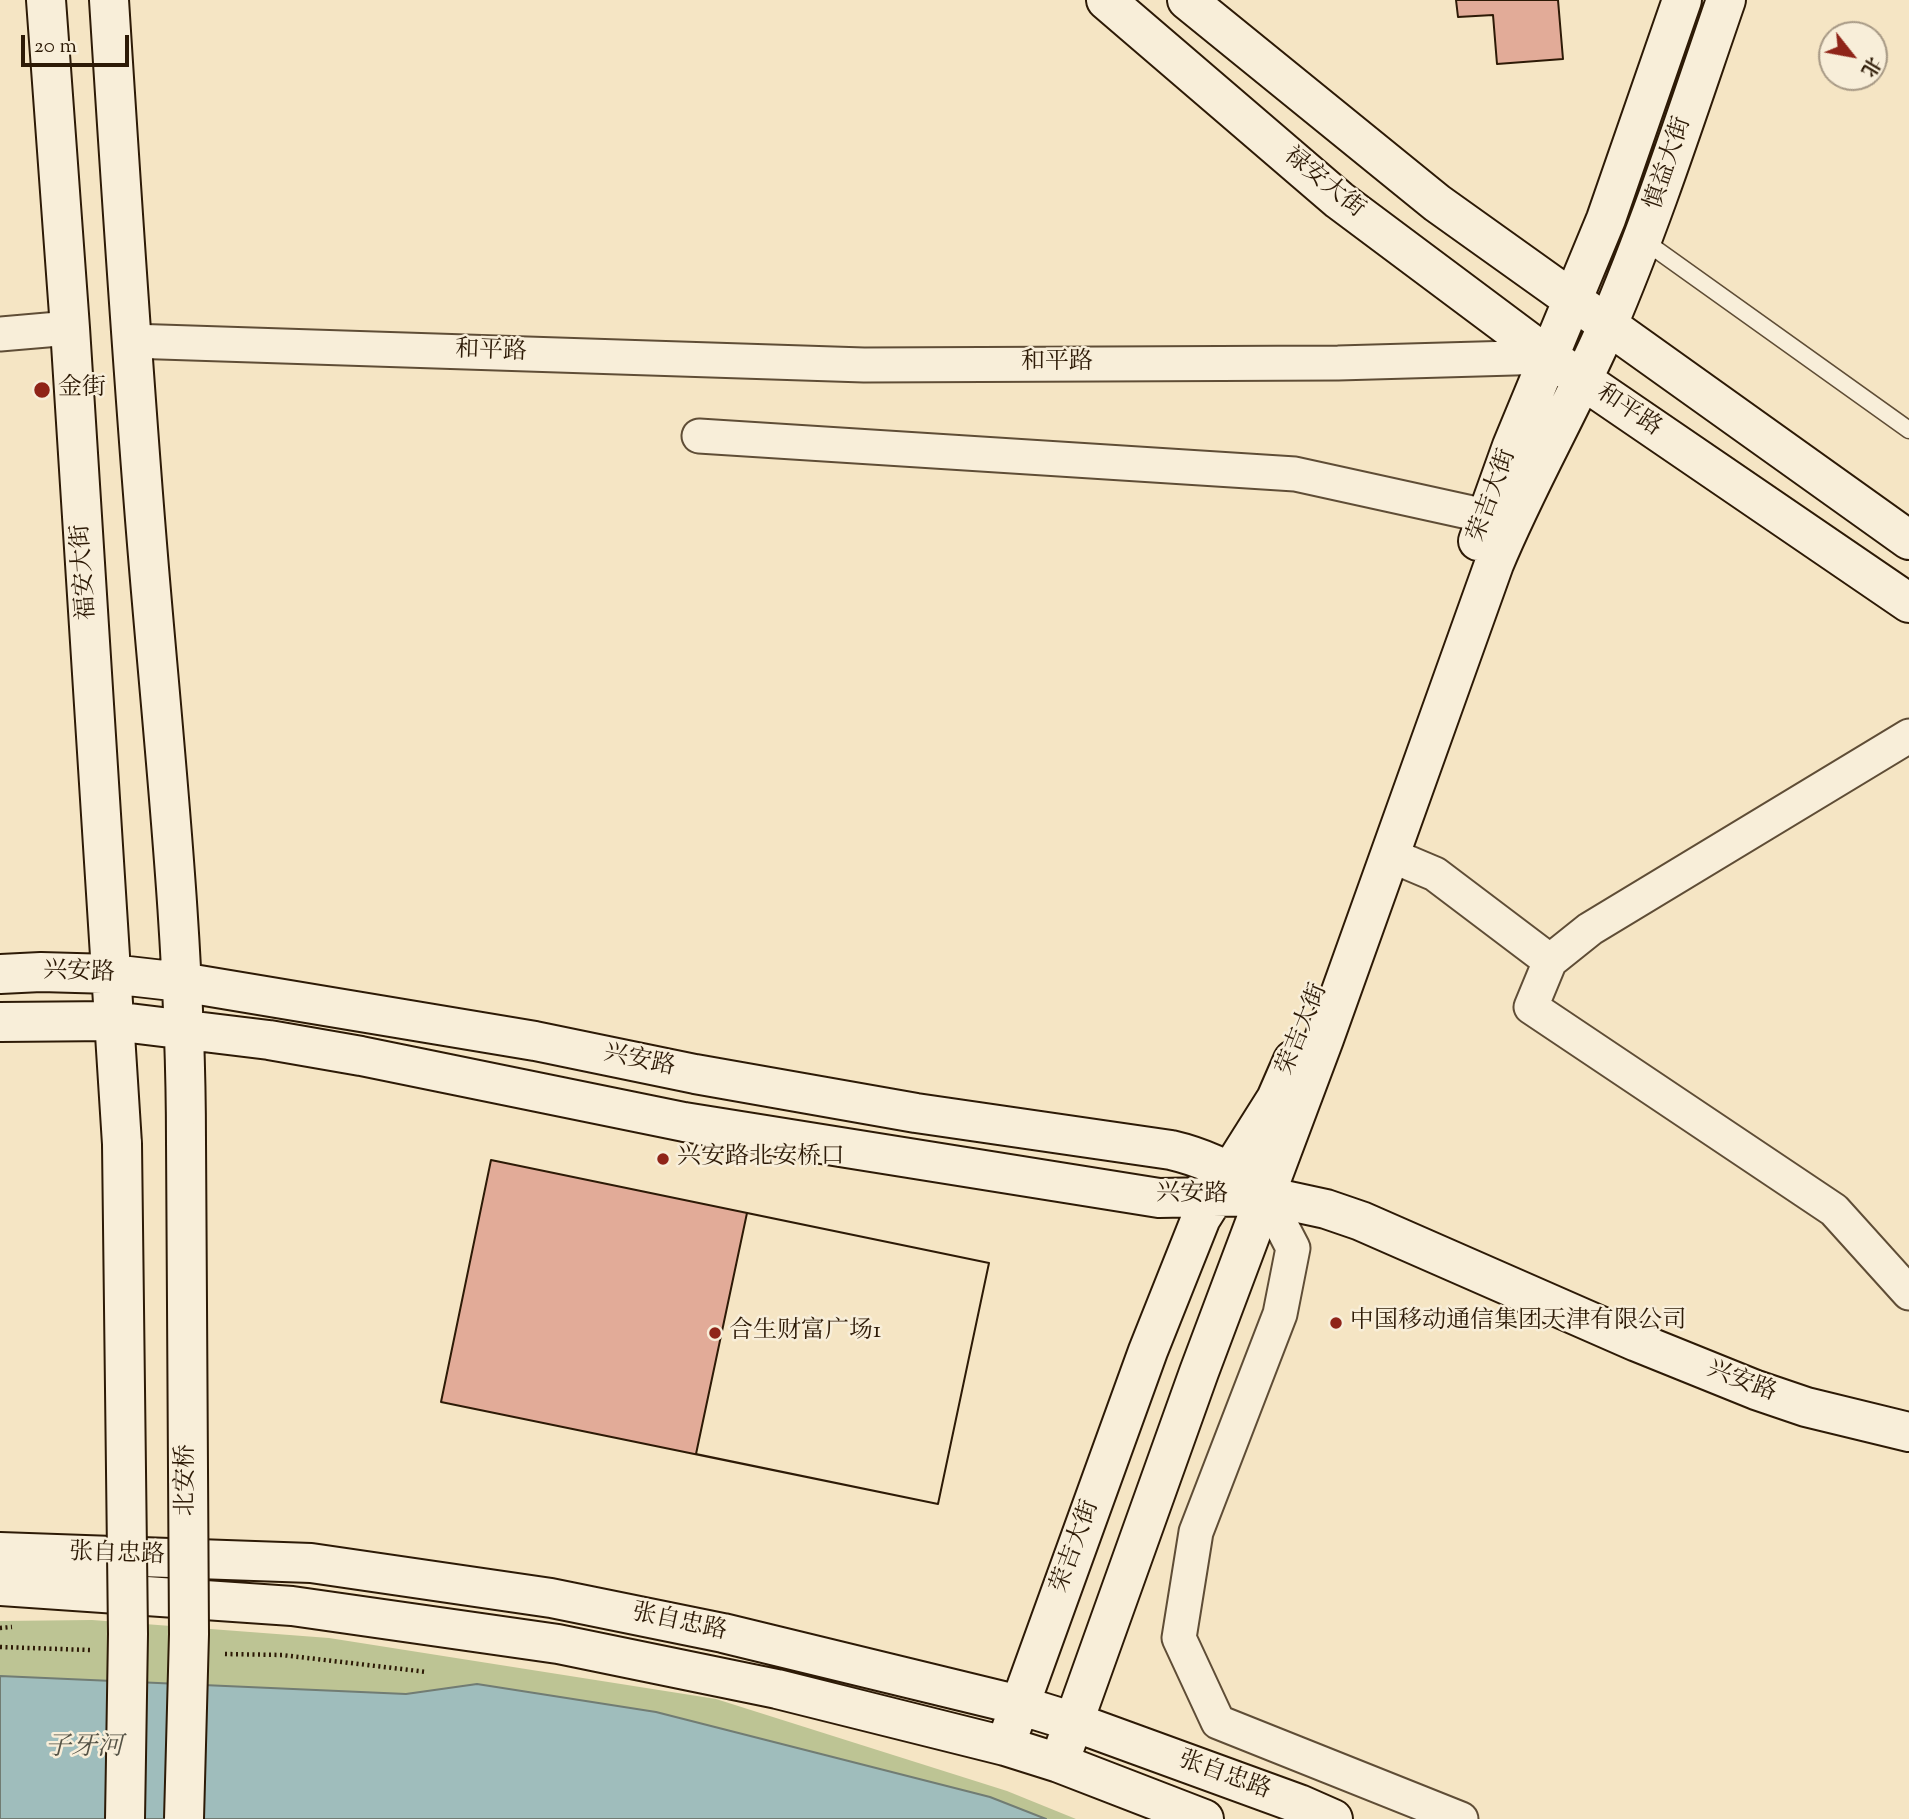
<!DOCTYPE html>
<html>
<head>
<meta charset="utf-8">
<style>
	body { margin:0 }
	#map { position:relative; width:1909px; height:1819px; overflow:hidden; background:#f5e5c4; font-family:"Sorts Mill Goudy","Noto Serif SC",serif }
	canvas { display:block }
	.north { position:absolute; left:1818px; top:21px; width:70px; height:70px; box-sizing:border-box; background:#f8eed9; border:2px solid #a79985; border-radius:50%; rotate:121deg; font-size:19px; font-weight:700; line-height:28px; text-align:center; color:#2d1a06 }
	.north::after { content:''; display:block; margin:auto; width:24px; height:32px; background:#8f2418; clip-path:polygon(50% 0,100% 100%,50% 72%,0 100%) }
	.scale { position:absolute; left:21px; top:35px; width:108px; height:32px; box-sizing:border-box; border:4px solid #2d1a06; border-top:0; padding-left:9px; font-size:21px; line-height:24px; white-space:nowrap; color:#2d1a06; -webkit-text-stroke:5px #f8eed9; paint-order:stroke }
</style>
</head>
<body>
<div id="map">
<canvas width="1909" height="1819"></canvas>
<div class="north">北</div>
<div class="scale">20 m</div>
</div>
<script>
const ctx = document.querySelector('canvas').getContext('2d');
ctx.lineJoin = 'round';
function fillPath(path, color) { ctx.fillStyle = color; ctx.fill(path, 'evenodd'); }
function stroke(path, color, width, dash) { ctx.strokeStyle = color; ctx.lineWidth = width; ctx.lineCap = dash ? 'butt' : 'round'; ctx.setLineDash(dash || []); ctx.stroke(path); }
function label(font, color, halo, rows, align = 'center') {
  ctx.font = font + ' "Sorts Mill Goudy","Noto Serif SC",serif'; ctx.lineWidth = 5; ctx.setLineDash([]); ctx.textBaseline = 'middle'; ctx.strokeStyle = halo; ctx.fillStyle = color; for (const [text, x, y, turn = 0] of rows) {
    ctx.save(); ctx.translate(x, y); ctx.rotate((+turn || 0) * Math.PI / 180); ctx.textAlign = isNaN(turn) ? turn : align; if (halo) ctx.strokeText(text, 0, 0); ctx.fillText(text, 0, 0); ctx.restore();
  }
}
const green = new Path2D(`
	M92 1620 329 1638 716 1699 1007 1791 1076 1819H0V1621Z`);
const water = new Path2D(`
	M0 1676 406 1694 477 1684 656 1712 990 1797 1046 1819H0Z`);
const building = new Path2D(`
	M1456 0H1558L1563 59 1497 64 1493 15 1458 17Z
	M491 1160 989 1263 938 1504 441 1402Z
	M747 1213 989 1263 938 1504 696 1454Z`);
const path = new Path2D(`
	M0 1628 12 1627
	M0 1647 90 1650
	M225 1654 282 1655 427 1672`);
const lane = new Path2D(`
	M1643 240 1909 430`);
const street = new Path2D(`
	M0 334 70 328
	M130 341 864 365 1338 363 1549 357
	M699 436 1295 474 1486 516
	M1909 736 1590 929 1550 961 1531 1007 1834 1210 1909 1293
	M1390 855 1435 874 1550 961
	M1266 1196 1293 1248 1280 1314 1196 1532 1179 1638 1218 1722 1461 1819`);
const secondary = new Path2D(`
	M46 0 70 328 122 1144
	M109 0C121 189 133 378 149 568 165 758 186 949 186 1141
	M1106 0 1339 200 1549 357 1909 603
	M1187 0 1437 203 1909 540
	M1478 541 1512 446 1606 219 1682 0
	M0 974 41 972 111 974 181 982 535 1041 695 1074 916 1113 1171 1150C1201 1157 1226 1168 1252 1186
	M0 1022 113 1021 269 1040 361 1056 684 1122 1159 1198 1266 1196 1326 1209 1361 1221 1637 1342 1756 1390 1806 1407 1909 1432
	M0 1552 311 1563 551 1598 723 1633 1019 1705 1074 1722 1299 1804 1333 1819
	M0 1586 292 1606 558 1644 777 1689 1005 1746 1059 1763 1204 1819
	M1005 1746 1148 1351 1201 1218 1276 1099 1293 1060
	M1059 1763 1199 1372 1324 1039 1494 564C1527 484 1571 409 1606 329 1652 222 1688 110 1726 0`);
const secondaryBridge = new Path2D(`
	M122 1144 128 1634 125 1819
	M184 1819 189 1634 186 1141`);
const markers = [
	[42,390,9,"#8f2418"],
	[663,1159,7,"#8f2418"],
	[1336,1323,7,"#8f2418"],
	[715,1333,7,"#8f2418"]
];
const streetNames = [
	["慎益大街",1670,164,-71],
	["禄安大街",1323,184,39],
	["和平路",491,353,2],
	["和平路",1057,364],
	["和平路",1628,412,34],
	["荣吉大街",1494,496,-70],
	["福安大街",86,572,-94],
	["兴安路",79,974,2],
	["荣吉大街",1304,1030,-68],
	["兴安路",639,1062,12],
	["兴安路",1192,1196,1],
	["兴安路",1741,1383,21],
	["北安桥",188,1480,-90],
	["荣吉大街",1077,1547,-70],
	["张自忠路",117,1556,2],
	["张自忠路",679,1624,12],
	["张自忠路",1224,1777,20]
];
const poiNames = [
	["金街",58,390],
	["兴安路北安桥口",677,1159],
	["中国移动通信集团天津有限公司",1350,1323],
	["合生财富广场1",729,1333]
];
const waterNames = [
	["子牙河",84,1750]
];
fillPath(green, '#bdc494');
fillPath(water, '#9fbdbc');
stroke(water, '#717c73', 2);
fillPath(building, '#e2ab98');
stroke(building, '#2d1a06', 2);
stroke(lane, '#5f4d36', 19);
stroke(street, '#5f4d36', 37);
stroke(secondary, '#2d1a06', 42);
stroke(path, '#2d1a06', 4.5, [2, 3.5]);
stroke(lane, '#f8eed9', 16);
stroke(street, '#f8eed9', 33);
stroke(secondary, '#f8eed9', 38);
stroke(secondaryBridge, '#2d1a06', 42, []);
stroke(secondaryBridge, '#f8eed9', 38);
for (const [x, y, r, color] of markers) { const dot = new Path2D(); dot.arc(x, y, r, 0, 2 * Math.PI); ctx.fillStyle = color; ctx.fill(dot); stroke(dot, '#f8eed9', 2.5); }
label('24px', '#2d1a06', '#f8eed9', streetNames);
label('24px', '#2d1a06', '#f8eed9', poiNames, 'left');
label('italic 26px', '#555346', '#f8eed9', waterNames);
</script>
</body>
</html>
